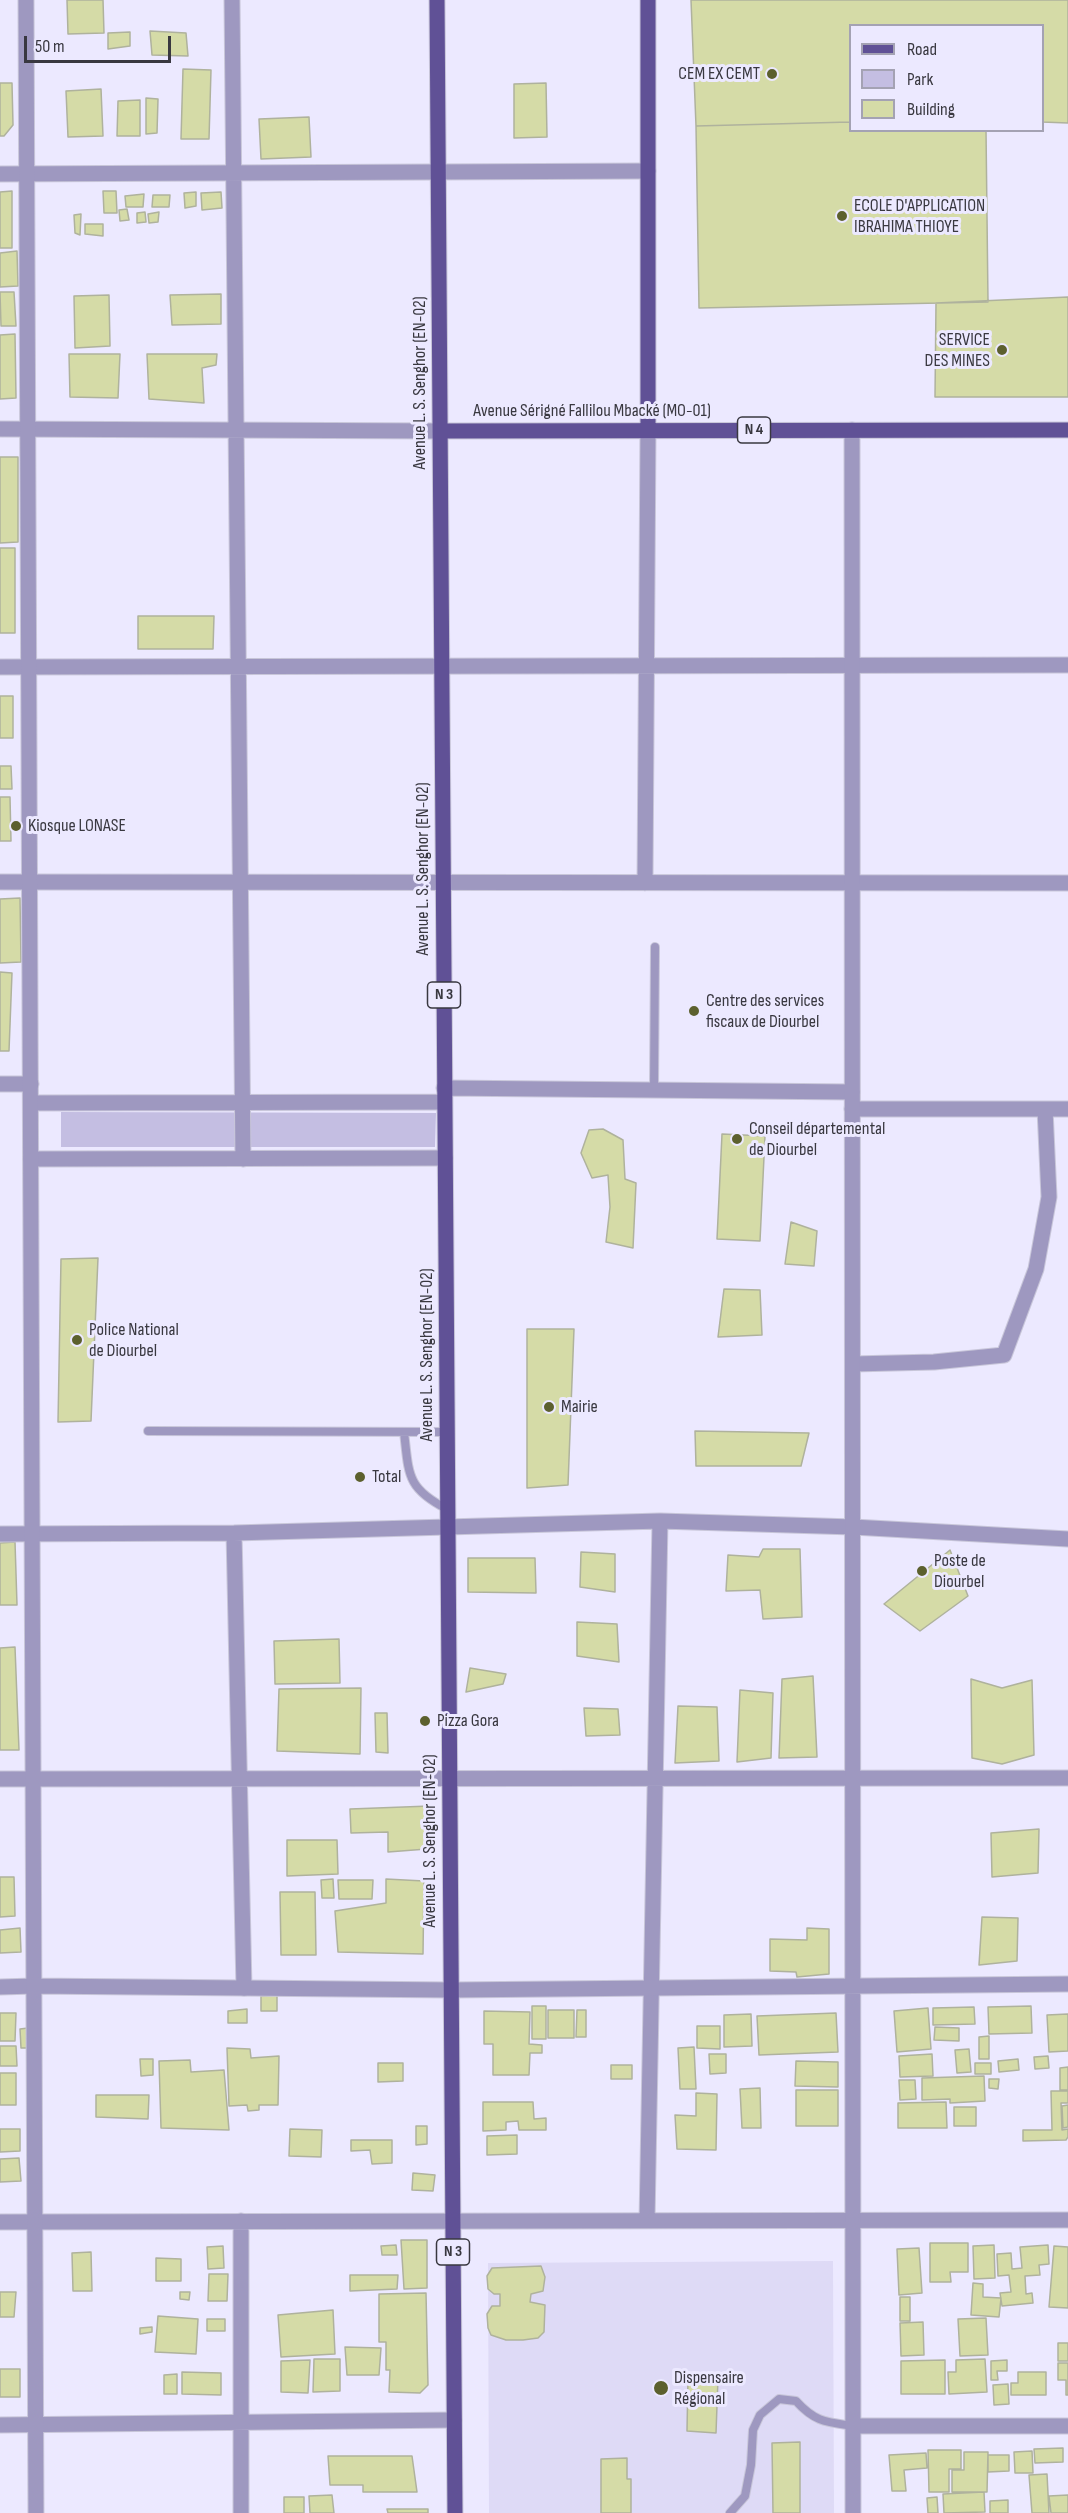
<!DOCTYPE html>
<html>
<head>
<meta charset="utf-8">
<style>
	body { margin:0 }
	#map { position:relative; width:1068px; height:2513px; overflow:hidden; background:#ece9ff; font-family:"Sofia Sans Condensed",sans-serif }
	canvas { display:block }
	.legend { position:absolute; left:849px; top:24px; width:195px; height:108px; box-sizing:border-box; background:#ece9ff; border:2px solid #a4a2b3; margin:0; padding:8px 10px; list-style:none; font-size:18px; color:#393840 }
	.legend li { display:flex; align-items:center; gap:12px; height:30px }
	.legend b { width:30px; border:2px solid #a4a2b3 }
	.scale { position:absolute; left:24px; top:36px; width:147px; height:27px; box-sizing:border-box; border:3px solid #393840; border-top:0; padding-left:8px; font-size:18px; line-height:21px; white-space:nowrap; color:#393840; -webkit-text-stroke:4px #ece9ff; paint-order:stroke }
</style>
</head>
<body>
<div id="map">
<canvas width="1068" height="2513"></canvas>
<ul class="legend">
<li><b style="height:8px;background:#605196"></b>Road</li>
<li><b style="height:16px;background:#c4bee2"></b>Park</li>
<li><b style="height:16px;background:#d5dba7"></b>Building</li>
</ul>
<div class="scale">50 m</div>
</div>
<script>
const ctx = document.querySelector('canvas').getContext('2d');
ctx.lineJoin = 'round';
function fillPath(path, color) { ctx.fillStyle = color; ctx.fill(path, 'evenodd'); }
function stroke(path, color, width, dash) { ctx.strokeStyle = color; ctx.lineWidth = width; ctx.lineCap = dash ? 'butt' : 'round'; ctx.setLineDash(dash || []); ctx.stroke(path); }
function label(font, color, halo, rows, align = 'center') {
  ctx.font = font + ' "Sofia Sans Condensed",sans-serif'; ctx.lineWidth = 6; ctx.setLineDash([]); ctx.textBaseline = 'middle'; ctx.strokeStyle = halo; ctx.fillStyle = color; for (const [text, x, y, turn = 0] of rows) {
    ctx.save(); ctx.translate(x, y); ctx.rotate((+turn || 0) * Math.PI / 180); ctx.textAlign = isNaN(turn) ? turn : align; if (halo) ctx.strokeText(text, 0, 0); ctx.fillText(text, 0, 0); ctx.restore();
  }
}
const built = new Path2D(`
	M833 2261 834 2513H489L488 2263Z`);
const green = new Path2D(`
	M61 1112 436 1113 435 1147H61Z`);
const building = new Path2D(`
	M67 0H103L104 33 68 34Z
	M691 0H1068V123L1042 122V26H850V122L696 126Z
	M150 31 186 33 188 56 152 55Z
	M130 32V46L108 49V33Z
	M183 69 211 70 209 139H181Z
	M0 83H12L13 125 4 136H0Z
	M546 83 547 137 514 138V84Z
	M101 89 103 136 68 137 66 91Z
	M146 98 158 99 157 133 146 134Z
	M140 100V136H117L118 101Z
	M309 117 311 157 261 159 259 119Z
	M850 122V130H986L988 302 699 308 696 126Z
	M12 191V248H0V192Z
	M103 191H116L117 213H104Z
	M196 192V206L185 208 184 193Z
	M221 192 222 208 202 210 201 193Z
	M144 194 143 207H126L125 196Z
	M153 195H170L169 207H152Z
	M127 209 129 220 120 221 119 210Z
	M145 212 146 222 137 223V213Z
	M159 212 158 222 149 223 148 214Z
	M81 214 80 235 75 233 74 215Z
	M85 224H103V236L85 234Z
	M17 251 18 286 0 287V253Z
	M0 292H14L16 326H1Z
	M221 294V324L172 325 170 295Z
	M109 295 110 346 75 348 74 296Z
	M1068 297V397H935L936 303Z
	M15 334 16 398 0 399V335Z
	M69 354H120L118 398 70 397Z
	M147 354H217L216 365 202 368 204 403 149 399Z
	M0 457H18V542L0 543Z
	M0 548H15V633H0Z
	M138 616H214L213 649H138Z
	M0 696H13V738H0Z
	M0 766H11L12 789H0Z
	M0 797H10L11 841H0Z
	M20 898 21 962 0 963V899Z
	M0 972 12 973 9 1051H0Z
	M603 1129 623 1140 625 1179 636 1183 633 1248 606 1242 610 1207 608 1175 592 1178 581 1153 589 1130Z
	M722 1134 765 1136 760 1241 717 1239Z
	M791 1222 817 1231 814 1266 785 1264Z
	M98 1258 91 1421 58 1422 61 1259Z
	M724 1289 760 1290 762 1335 718 1337Z
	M527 1329H574L568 1485 527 1488Z
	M695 1431 809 1433 801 1466H696Z
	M15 1542 17 1605H0V1543Z
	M763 1549H800L802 1617 763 1619 760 1590 726 1591 728 1555 759 1557Z
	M950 1550 968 1596 920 1631 884 1604Z
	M581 1552 615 1554V1592L580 1587Z
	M468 1558H535L536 1593 468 1592Z
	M577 1622 617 1624 619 1662 577 1656Z
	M339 1639 340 1683 275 1684 274 1641Z
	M15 1647 19 1750H0V1648Z
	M470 1668 506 1674 503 1684 466 1692Z
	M813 1676 817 1757 779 1758 782 1679Z
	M971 1679 1002 1688 1032 1680 1034 1755 1002 1764 972 1758Z
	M361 1688 360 1754 277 1751 279 1689Z
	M740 1690 773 1693 771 1758 737 1762Z
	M678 1706 717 1707 719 1761 675 1763Z
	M584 1708 618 1709 620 1735 586 1736Z
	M375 1713H387L388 1753 376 1752Z
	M430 1806 427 1849 388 1852V1832L351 1833 350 1809Z
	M1039 1829 1038 1873 992 1877 991 1833Z
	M287 1840H337L338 1874 287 1876Z
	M0 1877H14L15 1916 0 1917Z
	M333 1879 334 1898H322L321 1880Z
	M386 1879 424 1881 423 1954 338 1952 335 1911 386 1903Z
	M338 1880H373L372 1899H339Z
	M280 1892H315L316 1955H281Z
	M982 1917 1018 1918 1017 1961 979 1965Z
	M20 1928 21 1952 0 1953V1930Z
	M807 1928 829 1929V1974L797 1977 796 1972 770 1971V1939L807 1940Z
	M277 1995V2011H261V1996Z
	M532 2006H546V2039H532Z
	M1031 2006 1032 2033 989 2034 988 2007Z
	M974 2007 975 2024 933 2025V2008Z
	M928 2008 931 2049 897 2052 894 2011Z
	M247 2009V2023H228V2011Z
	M548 2010H574V2038H548Z
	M577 2010H586V2037H576Z
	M484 2011 530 2012 529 2044 542 2045V2053H530L529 2075H493V2044H484Z
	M0 2013H16L15 2041H0Z
	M836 2013 838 2052 759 2055 757 2016Z
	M751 2014 752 2046 724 2047V2015Z
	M1068 2014V2051L1049 2052 1047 2015Z
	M697 2026H720V2049L697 2048Z
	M935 2027 959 2028V2041L934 2040Z
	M28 2028 29 2048H21L20 2029Z
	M989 2036V2059H979V2037Z
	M0 2046H16L17 2066H0Z
	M694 2047 696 2089H680L678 2048Z
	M227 2048 250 2049 251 2058 279 2056 278 2105H259V2110L248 2111 247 2105 229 2106Z
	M969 2049 971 2072 957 2073 955 2050Z
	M709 2054H726V2073L710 2074Z
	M932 2054 933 2076 900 2077 899 2056Z
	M1048 2056 1049 2068 1035 2069 1034 2057Z
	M140 2059H153V2075L141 2076Z
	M1018 2059 1019 2070 999 2072 998 2061Z
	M190 2060 191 2072 224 2070 229 2130 161 2128 159 2061Z
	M796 2061 838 2062V2087L795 2086Z
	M378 2063H403V2081L378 2082Z
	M975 2063H991V2074H975Z
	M611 2065H632V2079H611Z
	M1068 2067V2090H1060V2068Z
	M0 2073H16V2105H0Z
	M984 2076 985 2101 950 2103V2099L922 2100V2078Z
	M989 2079H999L998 2089 989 2088Z
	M899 2080H915L916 2099 900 2100Z
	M760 2088 761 2128H742L740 2089Z
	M796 2090H838V2126H796Z
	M1051 2091H1068V2103H1061L1062 2130 1068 2129V2137L1066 2140 1023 2141V2130H1052Z
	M696 2093 717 2094 716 2150 677 2149 675 2115 696 2116Z
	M96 2095H149L148 2119 96 2117Z
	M483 2102H533L534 2119 546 2118V2130H519L518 2121 506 2122V2130L483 2131Z
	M946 2102 947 2128H898V2103Z
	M1068 2105V2127L1063 2128 1062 2106Z
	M954 2107H976V2126H954Z
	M416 2126H427V2144L416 2145Z
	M0 2129H20V2151L0 2152Z
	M290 2129 322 2130 321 2157 289 2156Z
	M517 2135V2154L487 2155V2136Z
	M351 2140H392V2163L372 2164 370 2150 351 2151Z
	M19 2158 21 2181 0 2182V2159Z
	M413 2173 435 2175 433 2191 412 2190Z
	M401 2240H427V2288L404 2289Z
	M930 2243H968V2272H950L951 2282H930Z
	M396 2245 397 2255H382L381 2246Z
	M994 2245 995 2278 974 2279 973 2246Z
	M1048 2245 1049 2264 1039 2265 1040 2275 1025 2276 1026 2294 1032 2293 1033 2303 1002 2306 1000 2293 1011 2292 1009 2275 998 2276 997 2254 1011 2253 1012 2269 1022 2268 1020 2247Z
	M223 2246 224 2268 208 2269 207 2247Z
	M1054 2246 1068 2247V2308L1049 2307Z
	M919 2248 922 2293 899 2295 897 2249Z
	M91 2252 92 2291H73L72 2253Z
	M156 2258 181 2259V2281H156Z
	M541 2266 545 2277 543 2291 531 2294 530 2302 545 2305 544 2332 538 2338 523 2340H506L491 2335 488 2328 487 2314 492 2306H500V2294H494L488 2289 487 2276 492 2268Z
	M209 2274H228L227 2301H208Z
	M350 2275H398L397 2289 350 2291Z
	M973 2283 983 2284V2297L1001 2298 999 2317 971 2315Z
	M0 2292H16L14 2317H0Z
	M180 2292H190L189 2300 180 2299Z
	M426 2293 428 2385 420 2393 389 2392 390 2370H386V2342H379V2294Z
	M900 2297H910V2321H900Z
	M333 2310 335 2354 281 2357 278 2315Z
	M158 2316 198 2319 196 2354 155 2352Z
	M986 2318 988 2355 960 2356 958 2319Z
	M207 2319H225V2331H207Z
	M923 2322 924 2355 901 2356 900 2323Z
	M152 2327V2332L140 2334V2328Z
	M1058 2343H1068V2361H1058Z
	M345 2347 381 2348 379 2375H347Z
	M314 2359H340V2391L313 2392Z
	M985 2359 987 2392 949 2394 948 2372H956V2360Z
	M310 2360 308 2393 281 2392V2361Z
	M945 2360V2394H901V2361Z
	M1007 2360V2371H997L998 2380H991V2361Z
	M1058 2363H1068V2395H1066V2380H1058Z
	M0 2369H20V2397H0Z
	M182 2372 221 2373V2395L182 2394Z
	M1018 2372H1046V2395H1011V2383H1018Z
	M177 2374V2394H164V2375Z
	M688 2378H718L716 2433 687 2431Z
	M1008 2384 1009 2404 994 2405 993 2385Z
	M800 2442V2513H773L772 2443Z
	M1063 2448V2462L1035 2463 1034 2449Z
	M928 2450H961V2469H949V2492H929Z
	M1032 2451 1033 2473H1015L1014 2452Z
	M964 2452H988L987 2492H952V2470H964Z
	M926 2453 927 2468 904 2470 906 2491H892L889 2455Z
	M988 2455H1009V2471L988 2472Z
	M328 2456H412L417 2492H363V2485H330Z
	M627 2458V2479H631V2513H601V2459Z
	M1047 2474 1049 2513H1032L1029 2475Z
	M984 2492 985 2512 944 2513 943 2494Z
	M332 2495 334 2513H310L309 2496Z
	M1068 2495V2513H1051L1049 2496Z
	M284 2497H304V2513H284Z
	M937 2497 938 2513H928L927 2498Z
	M1008 2500V2513H990V2501Z
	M387 2509H428V2513H388Z`);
const service = new Path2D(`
	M654 1091 655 947
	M148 1431 447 1432
	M404 1432C409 1474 406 1488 447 1509
	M730 2513 745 2496 751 2465 753 2430 760 2415 779 2399 796 2401C815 2422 826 2422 853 2426`);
const minor = new Path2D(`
	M232 0 243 1159
	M0 174 648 171
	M0 429 440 431
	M0 667 1068 665
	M0 882 1068 883
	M645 883 648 430
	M0 1084H31
	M444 1088 852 1092
	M31 1103 444 1102
	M852 1109H1068
	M31 1159 445 1158
	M853 1364 934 1362 1004 1355 1036 1269 1049 1197 1045 1109
	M234 1533 244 1988
	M0 1534 234 1533 660 1521 853 1527 1068 1539
	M0 1779 1068 1778
	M0 1987 34 1986
	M647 2221 660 1521
	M0 2222 1068 2220
	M0 2425 454 2420
	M853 2426H1068
	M241 2513V2221`);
const tertiary = new Path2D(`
	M26 0 36 2513
	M852 430 853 2513
	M34 1986 451 1990 1068 1984`);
const primary = new Path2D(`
	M437 0 455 2513
	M648 0V430
	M440 431 1068 430`);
const markers = [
	[772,74,6,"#5c602e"],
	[842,216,6,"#5c602e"],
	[1002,350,6,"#5c602e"],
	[16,826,6,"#5c602e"],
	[694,1011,6,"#5c602e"],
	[737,1139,6,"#5c602e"],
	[77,1340,6,"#5c602e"],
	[549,1407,6,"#5c602e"],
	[360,1477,6,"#5c602e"],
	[922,1571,6,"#5c602e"],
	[425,1721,6,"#5c602e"],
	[661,2388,8,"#5c602e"]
];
const shields = [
	[754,430,33],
	[444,995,33],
	[453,2252,33]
];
const shieldNames = [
	["N 4",754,430],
	["N 3",444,995],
	["N 3",453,2252]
];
const poiNames = [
	["CEM EX CEMT",760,74,"right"],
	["ECOLE D'APPLICATION",854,206],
	["IBRAHIMA THIOYE",854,227],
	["SERVICE",990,340,"right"],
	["DES MINES",990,361,"right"],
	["Kiosque LONASE",28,826],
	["Centre des services",706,1001],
	["fiscaux de Diourbel",706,1022],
	["Conseil départemental",749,1129],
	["de Diourbel",749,1150],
	["Police National",89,1330],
	["de Diourbel",89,1351],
	["Mairie",561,1407],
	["Total",372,1477],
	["Poste de",934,1561],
	["Diourbel",934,1582],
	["Pizza Gora",437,1721],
	["Dispensaire",674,2378],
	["Régional",674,2399]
];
const streetNames = [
	["Avenue L. S. Senghor (EN-02)",420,383,-90],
	["Avenue Sérigné Fallilou Mbacké (MO-01)",592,411],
	["Avenue L. S. Senghor (EN-02)",423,869,-90],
	["Avenue L. S. Senghor (EN-02)",427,1355,-90],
	["Avenue L. S. Senghor (EN-02)",430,1841,-90]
];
fillPath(built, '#dedaf6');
fillPath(green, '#c4bee2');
fillPath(building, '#d5dba7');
stroke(building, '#afb29d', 1.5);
stroke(service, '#c8c6d9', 10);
stroke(minor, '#c8c6d9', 17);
stroke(tertiary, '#c8c6d9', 17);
stroke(primary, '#c8c6d9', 17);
stroke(service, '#9e98c0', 8);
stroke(minor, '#9e98c0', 15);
stroke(tertiary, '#9e98c0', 15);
stroke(primary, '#605196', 15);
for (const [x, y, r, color] of markers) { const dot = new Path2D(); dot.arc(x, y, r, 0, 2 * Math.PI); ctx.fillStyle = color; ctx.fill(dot); stroke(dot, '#ece9ff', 2); }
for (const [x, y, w] of shields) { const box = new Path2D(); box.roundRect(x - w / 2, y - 13, w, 26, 4.5); ctx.fillStyle = '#ece9ff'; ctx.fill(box); stroke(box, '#393840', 1.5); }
label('bold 16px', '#393840', null, shieldNames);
label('18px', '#393840', '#ece9ff', poiNames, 'left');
label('18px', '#393840', '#ece9ff', streetNames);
</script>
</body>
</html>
